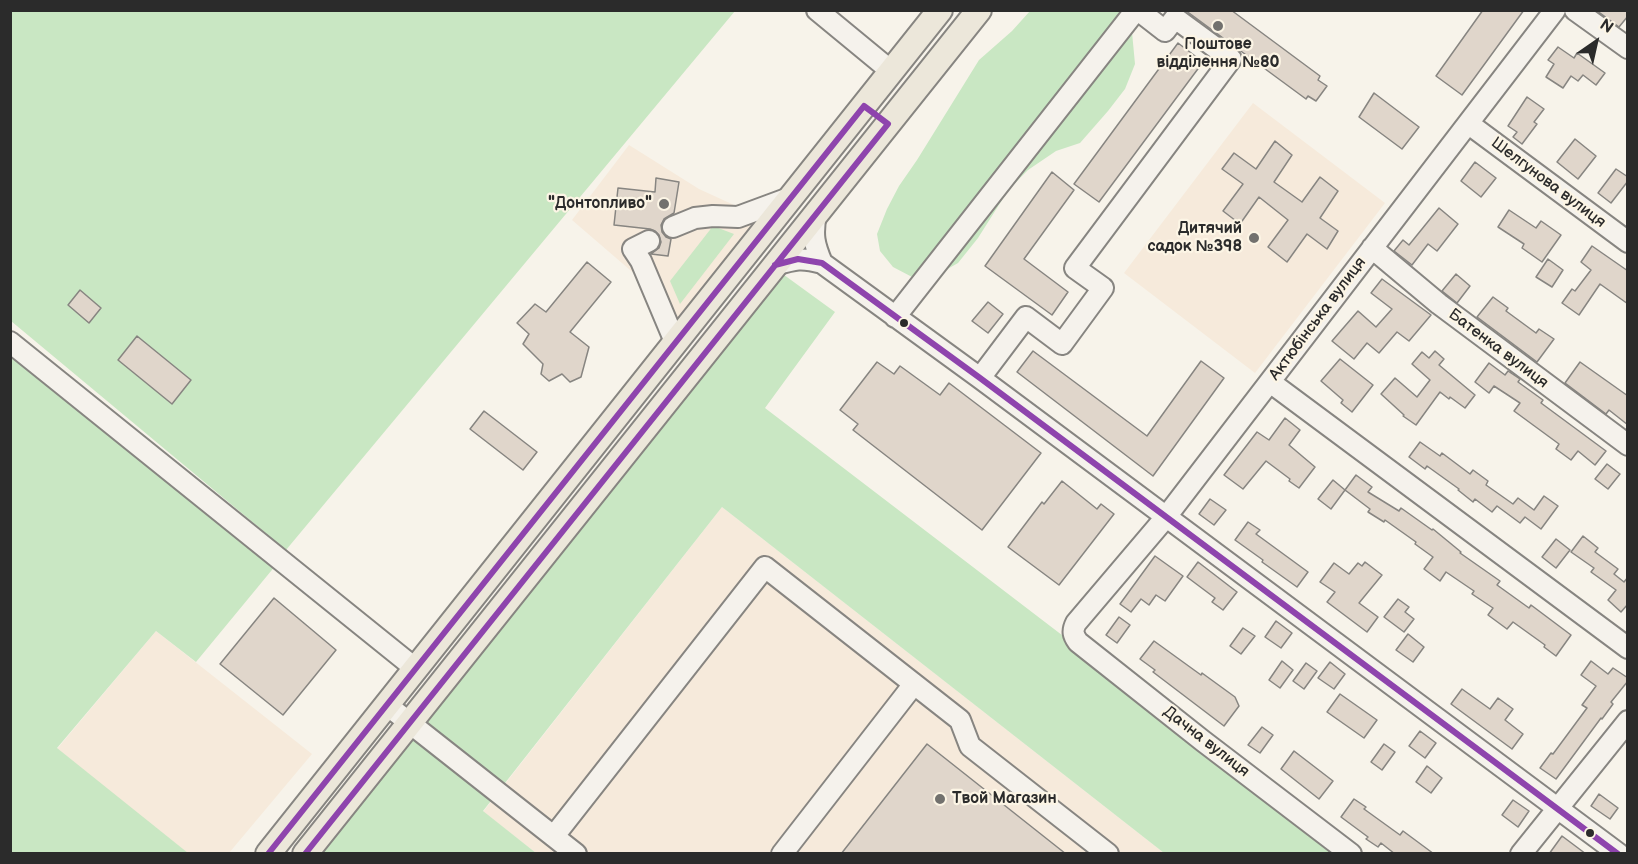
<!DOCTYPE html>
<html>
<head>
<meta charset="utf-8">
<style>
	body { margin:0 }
	#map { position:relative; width:1638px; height:864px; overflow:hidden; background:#f7f3ea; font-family:"Balsamiq Sans",sans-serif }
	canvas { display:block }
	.frame { position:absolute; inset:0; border:12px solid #2b2b2b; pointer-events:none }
	.north { position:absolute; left:1566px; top:12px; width:60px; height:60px; -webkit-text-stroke:4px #fcf5e5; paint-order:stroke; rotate:34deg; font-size:16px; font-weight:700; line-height:24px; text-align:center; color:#2b2b2b }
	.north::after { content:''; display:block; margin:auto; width:21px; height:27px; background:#2b2b2b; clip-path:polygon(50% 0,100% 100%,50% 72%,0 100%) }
</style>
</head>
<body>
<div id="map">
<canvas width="1638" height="864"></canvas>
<div class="frame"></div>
<div class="north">N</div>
</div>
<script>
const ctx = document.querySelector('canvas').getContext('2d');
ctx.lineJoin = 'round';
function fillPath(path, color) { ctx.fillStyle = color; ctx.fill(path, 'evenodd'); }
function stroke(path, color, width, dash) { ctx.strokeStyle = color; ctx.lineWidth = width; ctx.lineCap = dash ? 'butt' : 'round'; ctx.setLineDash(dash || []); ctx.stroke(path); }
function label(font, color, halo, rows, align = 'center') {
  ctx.font = font + ' "Balsamiq Sans",sans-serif'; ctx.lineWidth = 4.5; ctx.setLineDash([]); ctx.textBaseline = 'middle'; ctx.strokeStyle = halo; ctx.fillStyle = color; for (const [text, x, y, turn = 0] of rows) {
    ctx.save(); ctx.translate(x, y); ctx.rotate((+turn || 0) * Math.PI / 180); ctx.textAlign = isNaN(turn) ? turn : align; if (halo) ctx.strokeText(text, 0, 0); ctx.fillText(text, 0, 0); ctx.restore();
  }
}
const built = new Path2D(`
	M1253 103 1385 203 1255 373 1124 273Z
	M629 145 699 189 734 205 752 208 777 197 664 341 637 276 572 220Z
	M722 507 1164 853H536L483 812Z
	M156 631 312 754 229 853 188 854 57 749Z`);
const green = new Path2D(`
	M10 11H735L286 550 11 321Z
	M1030 11H1130L1135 64 1125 89 1108 111 1080 143 1056 151 1028 170 1009 189 978 238 958 263 937 275 914 278 893 267 880 251 877 234 887 209 899 186 917 160 979 60 1012 31Z
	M713 226 734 234 680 304 670 281Z
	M780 272 835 312 765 408 1347 853H1164L722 507 483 811 536 853 320 854Z
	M10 355 276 565 196 662 156 631 57 748 188 853H11Z`);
const building = new Path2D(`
	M1185 10H1231L1320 76 1318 80 1327 86 1316 101 1308 96 1306 99Z
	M1483 10H1524L1462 95 1436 76Z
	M1596 10H1628V16L1619 27Z
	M1178 43 1203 62 1099 202 1074 184Z
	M1558 47 1574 58 1577 53 1605 73 1596 85 1583 75 1578 81 1571 76 1563 88 1546 77 1554 64 1548 60Z
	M1374 93 1419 127 1402 149 1359 117Z
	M1527 97 1544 109 1534 122 1537 124 1522 144 1513 137 1517 132 1508 126Z
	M1575 139 1596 156 1578 179 1557 162Z
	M1275 141 1292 155 1274 182 1302 202 1320 177 1338 191 1320 218 1338 231 1327 249 1307 234 1287 262 1268 247 1288 220 1259 197 1240 224 1223 211 1243 184 1222 169 1234 153 1256 169Z
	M1475 162 1496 178 1481 197 1461 181Z
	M1616 169 1628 177V181L1611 203 1598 193Z
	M1052 172 1074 190 1024 259 1068 292 1052 315 985 266Z
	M656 178 679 182 674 213 664 219 661 225 662 232 666 237 671 239 668 256 651 254 659 248 661 242 659 235 655 231 650 229 614 225 618 188 655 192Z
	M1439 208 1458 224 1437 251 1428 244 1412 265 1394 251 1403 240 1409 245Z
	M1509 210 1536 228 1541 221 1561 235 1542 262 1522 248 1524 244 1498 227Z
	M1592 246 1628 271V304L1600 284 1579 315 1562 303 1572 289 1575 291 1591 270 1581 262Z
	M1548 259 1563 270 1552 287 1536 277Z
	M587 262 611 282 570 332 589 347 581 377 570 382 562 374 549 381 541 374 543 364 523 344 529 334 517 323 535 304 546 312Z
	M1456 274 1470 286 1457 303 1442 291Z
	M1382 279 1431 315 1409 341 1397 332 1379 353 1367 343 1354 359 1332 341 1358 311 1376 327 1392 309 1371 293Z
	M80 290 101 308 89 323 68 305Z
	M1493 297 1508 308 1506 311 1536 333 1539 329 1554 339 1537 362 1477 317Z
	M988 302 1003 314 988 333 972 321Z
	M137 336 191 380 172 404 118 360Z
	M1033 351 1147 436 1201 361 1224 378 1153 476 1017 372Z
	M1435 351 1444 359 1439 365 1475 395 1465 408 1450 397 1449 399 1440 392 1416 425 1403 416 1404 415 1381 394 1395 378 1417 397 1430 380 1412 364 1422 352 1429 358Z
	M1340 359 1373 385 1352 412 1341 403 1343 400 1321 381Z
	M877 362 894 374 900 366 940 395 949 383 1041 453 982 530 853 430 858 424 840 410Z
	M1580 362 1628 396V425L1609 410 1606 414 1565 383Z
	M1489 363 1505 375 1508 371 1520 379 1518 382 1543 400 1541 403 1606 451 1595 465 1578 451 1571 460 1556 449 1559 444 1514 411 1520 403 1494 386 1489 393 1475 382Z
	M484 411 537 452 523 470 470 429Z
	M1285 418 1300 430 1289 445 1315 467 1299 488 1289 481 1290 479 1266 461 1243 489 1224 475 1257 432 1269 440Z
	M1420 442 1440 456 1442 453 1470 474 1473 470 1488 481 1486 485 1513 504 1518 498 1534 510 1544 496 1558 506 1541 529 1525 517 1520 523 1497 506 1492 512 1475 499 1473 502 1458 490 1459 489 1427 466 1425 469 1409 457Z
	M1607 464 1620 474 1608 489 1595 479Z
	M1356 475 1372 487 1368 492 1399 511 1401 508 1432 530 1433 529 1461 552 1460 553 1500 581 1497 585 1529 608 1531 605 1571 635 1556 656 1544 647 1545 645 1513 622 1507 629 1488 615 1493 608 1472 594 1474 591 1446 572 1440 581 1424 569 1433 557 1415 544 1416 542 1385 520 1384 522 1368 512 1370 509 1345 490Z
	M1333 480 1345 490 1331 509 1318 499Z
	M1062 481 1097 509 1101 504 1114 514 1059 585 1008 547 1042 502 1044 504Z
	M1210 499 1226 510 1214 525 1199 514Z
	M1248 522 1260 530 1256 534 1308 572 1297 587 1262 562 1263 560 1235 540Z
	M1583 536 1598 548 1595 552 1618 569 1614 574 1624 582 1628 577V604L1621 612 1608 600 1616 590 1591 572 1594 568 1571 552Z
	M1556 539 1570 550 1556 568 1542 557Z
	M1155 556 1183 576 1165 601 1156 595 1149 605 1141 599 1131 612 1120 604Z
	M1198 562 1237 592 1223 610 1212 602 1215 598 1187 577Z
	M1365 562 1382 575 1359 603 1378 617 1367 632 1327 602 1335 592 1320 582 1334 563 1349 574 1358 563 1362 566Z
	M274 598 336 650 283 715 220 664Z
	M1398 599 1409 607 1405 612 1414 619 1404 632 1384 617Z
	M1119 617 1130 625 1117 643 1106 635Z
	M1276 621 1292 633 1281 648 1265 637Z
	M1243 628 1255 636 1241 654 1230 646Z
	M1408 634 1424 647 1413 662 1396 650Z
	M1154 641 1201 675 1202 673 1235 697 1239 706 1224 726 1153 672 1155 670 1140 659Z
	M1282 661 1293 670 1280 688 1269 680Z
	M1591 661 1608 674 1613 668 1628 678V681L1611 702 1613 704 1602 719 1601 718 1556 779 1540 768 1551 753 1553 754 1587 708 1582 705 1596 686 1581 675Z
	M1330 662 1345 674 1334 689 1318 678Z
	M1306 663 1317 671 1304 689 1293 681Z
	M1462 689 1490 709 1498 698 1513 709 1505 720 1523 734 1512 749 1451 704Z
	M1340 694 1377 720 1364 738 1327 712Z
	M1262 727 1273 735 1260 753 1248 745Z
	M1420 731 1436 743 1425 758 1409 746Z
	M927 744 1066 854H841Z
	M1384 744 1395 752 1382 770 1371 762Z
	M1294 751 1333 781 1319 799 1281 769Z
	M1427 766 1442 778 1431 793 1416 782Z
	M1599 794 1618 808 1610 819 1591 806Z
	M1354 799 1366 807 1364 809 1400 835 1403 831 1434 854H1395L1381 843 1378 847 1366 839 1368 837 1341 817Z
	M1513 800 1529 811 1518 827 1502 815Z
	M1562 836 1586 854H1549Z`);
const minor = new Path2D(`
	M817 10 891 71
	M1575 10 1628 48
	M1469 124 1628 242
	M816 214C812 235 814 244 822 263
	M673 227 695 218 713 216 738 217 792 197
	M649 241 633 249 641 261 676 344
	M1372 248 1439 304 1628 445
	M775 265C795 259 801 257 822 263L980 378 1619 854
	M895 317 1136 10
	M10 342 416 669
	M980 378 1026 317 1062 344 1103 288 1075 268 1231 59 1175 18 1165 31 1138 10
	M1270 382 1628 648
	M387 705 576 854
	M554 836 765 567 960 720 970 746 1108 854
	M782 854 914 684
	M1351 854 1203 741 1078 642C1073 635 1072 631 1076 623L1166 517 1555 10
	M1521 854 1628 721`);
const major = new Path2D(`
	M268 854 940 10
	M305 854 979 10`);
const bus1 = new Path2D(`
	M775 265 798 259 822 263 980 378 1618 854
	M268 854 864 106 888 124 305 854`);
const markers = [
	[1218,26,6,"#72716e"],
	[664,204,6,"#72716e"],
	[1254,238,6,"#72716e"],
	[904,323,5,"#2b2b2b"],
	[940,799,6,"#72716e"],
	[1590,833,5,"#2b2b2b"]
];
const poiNames = [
	["Поштове",1218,45,"center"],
	["відділення №80",1218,63,"center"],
	["\"Донтопливо\"",652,204],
	["Дитячий",1242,229],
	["садок №398",1242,247],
	["Твой Магазин",952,799,"left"]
];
const streetNames = [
	["Шелгунова вулиця",1548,183,37],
	["Актюбінська вулиця",1318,319,-53],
	["Батенка вулиця",1498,349,37],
	["Дачна вулиця",1206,742,38]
];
fillPath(built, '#f6eadb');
fillPath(green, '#c9e7c3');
fillPath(building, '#e0d6cb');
stroke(building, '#878581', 1.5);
stroke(minor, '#878581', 24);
stroke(major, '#878581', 28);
stroke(minor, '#f5f2ec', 20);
stroke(major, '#ece7da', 24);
stroke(bus1, '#8e44ad', 6);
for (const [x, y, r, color] of markers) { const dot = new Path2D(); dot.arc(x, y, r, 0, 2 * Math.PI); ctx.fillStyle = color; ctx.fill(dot); stroke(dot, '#fcf5e5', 2); }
label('bold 16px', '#2b2b2b', '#fcf5e5', poiNames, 'right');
label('16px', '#2b2b2b', '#fcf5e5', streetNames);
</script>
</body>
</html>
